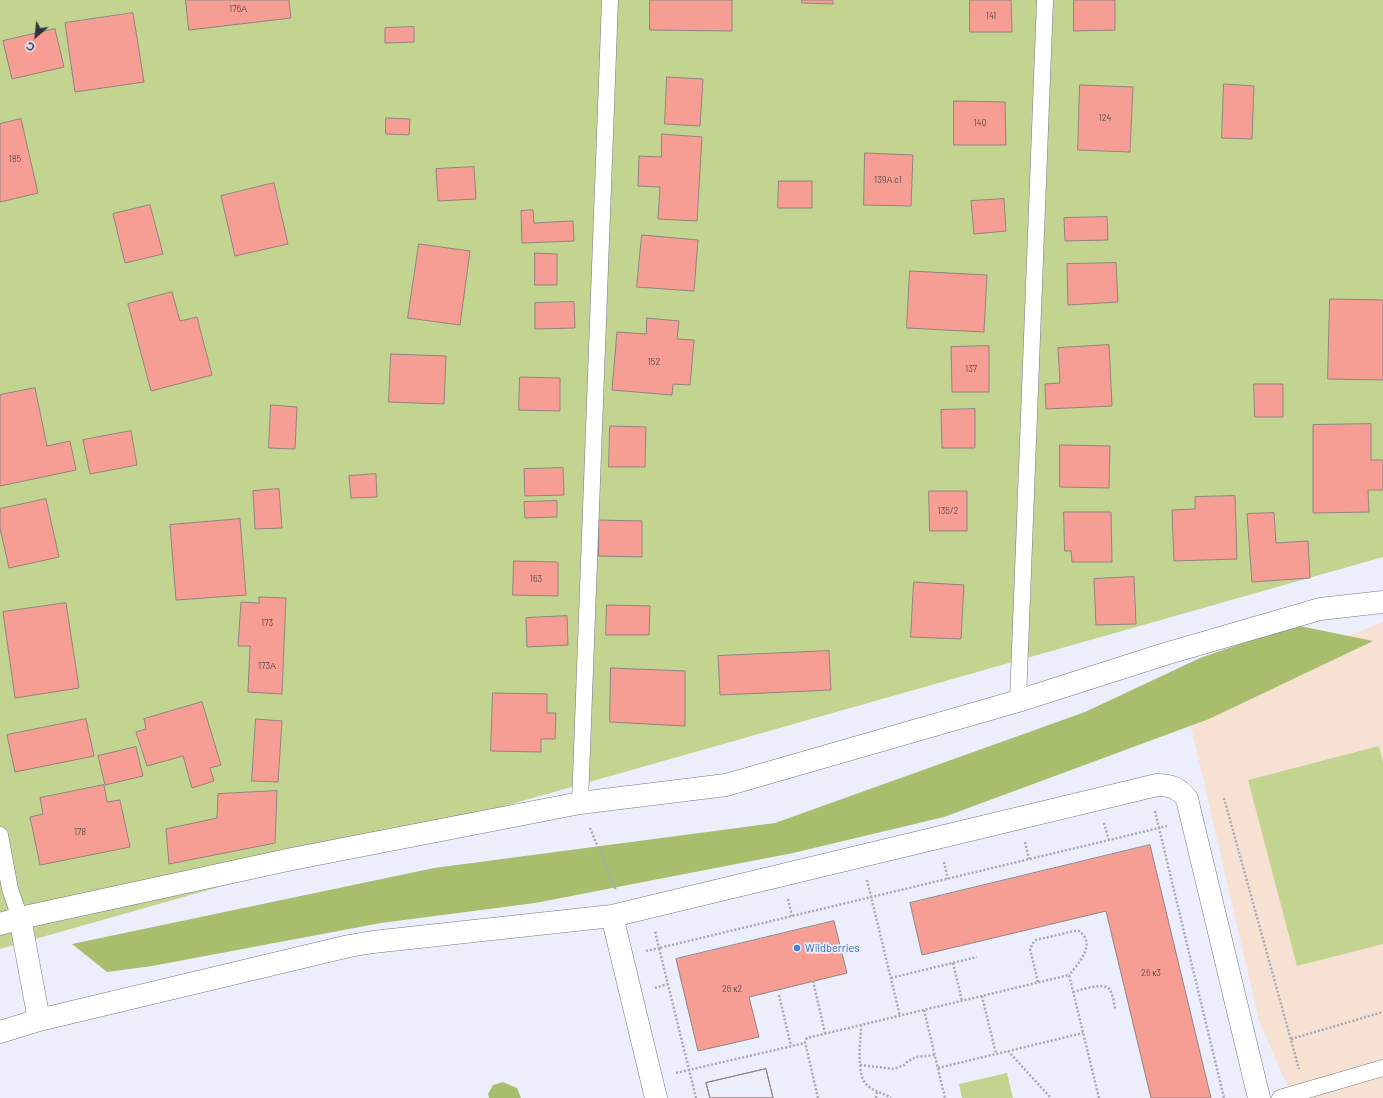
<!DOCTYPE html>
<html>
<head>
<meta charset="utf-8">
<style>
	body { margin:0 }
	#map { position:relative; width:1383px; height:1098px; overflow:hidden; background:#eceffb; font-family:Barlow,sans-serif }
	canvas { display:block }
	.north { position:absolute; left:16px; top:16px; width:40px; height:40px; -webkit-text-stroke:3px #eceffb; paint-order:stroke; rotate:208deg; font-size:11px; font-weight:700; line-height:16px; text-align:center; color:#303236 }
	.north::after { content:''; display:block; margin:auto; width:14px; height:18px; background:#303236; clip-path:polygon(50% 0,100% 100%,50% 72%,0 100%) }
</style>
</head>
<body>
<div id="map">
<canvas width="1383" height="1098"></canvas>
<div class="north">С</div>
</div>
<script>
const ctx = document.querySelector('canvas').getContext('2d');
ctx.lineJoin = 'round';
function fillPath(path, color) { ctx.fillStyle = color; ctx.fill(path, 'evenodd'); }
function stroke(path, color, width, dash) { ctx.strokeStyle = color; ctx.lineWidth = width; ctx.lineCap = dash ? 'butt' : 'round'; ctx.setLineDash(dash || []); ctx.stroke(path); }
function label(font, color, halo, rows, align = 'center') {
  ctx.font = font + ' Barlow,sans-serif'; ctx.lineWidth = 3.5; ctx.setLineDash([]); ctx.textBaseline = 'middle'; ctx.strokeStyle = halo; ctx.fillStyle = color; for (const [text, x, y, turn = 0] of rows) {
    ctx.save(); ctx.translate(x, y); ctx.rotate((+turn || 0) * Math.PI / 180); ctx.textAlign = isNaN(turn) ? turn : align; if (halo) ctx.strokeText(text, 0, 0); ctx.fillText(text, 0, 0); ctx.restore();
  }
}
const education = new Path2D(`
	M1383 622V1098H1291L1288 1088 1259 1021 1185 701Z`);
const green = new Path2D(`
	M0 0H1383V557L0 949Z
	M1379 746 1383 762V944L1297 966 1248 780Z
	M1007 1073 1013 1098H962L959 1084Z`);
const forest = new Path2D(`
	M1295 625 1373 641 1209 719 944 817 793 853 535 903 381 923 152 966 107 972 72 944 434 868 775 823 1085 712 1200 658Z
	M503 1082 517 1088 521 1098H489L488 1094 493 1085Z`);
const building = new Path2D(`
	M186 0H289L291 18 189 30Z
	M650 0H732V31L650 30Z
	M802 0H833V4L802 3Z
	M970 0H1011L1012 32H970Z
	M1074 0H1115V30L1074 31Z
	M133 13 144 82 75 92 65 23Z
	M414 27V42L385 43V28Z
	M55 29 64 67 12 79 3 41Z
	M667 77 703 79 700 126 665 124Z
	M1224 84 1254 86 1252 139 1222 138Z
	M1080 85 1133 87 1130 152 1078 150Z
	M954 101 1005 102 1006 145H954Z
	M386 118 410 119 409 135 386 134Z
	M21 119 38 193 0 202V124Z
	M662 134 702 137 697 221 658 219 660 187 638 186 639 156 661 157Z
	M865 153 913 155 911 206 864 205Z
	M474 167 476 199 438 201 436 169Z
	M779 181H812V208H778Z
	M274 183 288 244 235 256 221 196Z
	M1004 199 1006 231 974 234 971 201Z
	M150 205 163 254 125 263 113 214Z
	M533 210 534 223 573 221 574 241 522 243 521 211Z
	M1107 217 1108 240 1065 241 1064 218Z
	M642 235 698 240 694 291 637 287Z
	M419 244 470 251 460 325 408 318Z
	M535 253 557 254V285H535Z
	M1116 263 1118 302 1068 305 1067 264Z
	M910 271 987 275 984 332 907 328Z
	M172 292 180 321 197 317 212 375 151 391 128 304Z
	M1330 299 1383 300V380L1328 379Z
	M574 302 575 328 535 329V303Z
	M647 318 679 321 677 339 694 340 690 385 673 384 672 395 612 390 617 332 646 334Z
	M1109 345 1112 406 1046 409 1045 384 1060 383 1058 348Z
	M989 346V392H952L951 347Z
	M391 354 446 356 444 404 389 402Z
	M520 377 560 378V411L519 410Z
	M1254 384H1283V417H1255Z
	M35 388 47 446 70 441 76 470 0 486V395Z
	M271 405 297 407 295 449 269 448Z
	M975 409V448H942L941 410Z
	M1371 424V460H1383V490H1368L1369 512 1313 513V425Z
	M610 426 646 427 645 467H609Z
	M131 431 137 465 90 474 83 440Z
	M1060 445 1110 446 1109 488 1060 487Z
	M563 468 564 495 525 496 524 469Z
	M376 474 377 497 351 498 349 476Z
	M279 489 282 528 255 529 253 491Z
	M929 491H967V531H930Z
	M1235 496 1237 559 1174 561 1172 510 1195 509V497Z
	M46 499 59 557 9 568 0 528V509Z
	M557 501V517L525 518 524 502Z
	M1064 512H1111L1112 562H1072L1071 551H1065Z
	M1274 513 1276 543 1308 541 1310 578 1252 582 1247 514Z
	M240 519 246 595 176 600 170 525Z
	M599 520 642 521V557L599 556Z
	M514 561 558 562V596L513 595Z
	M1134 577 1136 624 1096 625 1094 579Z
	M914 582 964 585 961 639 911 637Z
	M259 597 286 598 282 694 248 692 250 646H238L241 602 259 603Z
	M66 603 79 688 15 698 3 612Z
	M607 605 650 606 649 635H606Z
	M567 616 568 645 527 647 526 618Z
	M829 651 831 690 720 695 718 656Z
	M611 668 685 671V726L610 722Z
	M493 693 547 694V713H556L555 739H541V752L491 751Z
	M202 702 221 765 210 768 214 781 192 788 183 756 147 766 136 732 146 729 144 719Z
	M86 719 94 756 15 772 7 735Z
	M256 719 282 721 278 782 252 781Z
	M136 747 143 776 105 785 98 756Z
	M104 785 107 802 120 800 130 847 40 865 30 817 43 814 40 798Z
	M277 791 275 843 169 864 166 829 217 818 218 794Z
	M1150 845 1211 1098H1151L1106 911 922 955 910 903Z
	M834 921 847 973 749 997 759 1037 698 1051 676 959Z
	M766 1069 773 1098H710L706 1083Z
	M766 1069 773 1098H710L706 1083Z`);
const path = new Path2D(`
	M1224 798 1299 1069
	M1155 811 1159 828 1167 826
	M1104 823 1109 840
	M590 828 616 890
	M1025 842 1029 859
	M944 862 948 879
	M867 880 900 1016
	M788 899 792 916
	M646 951 659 948 655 931
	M953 963 962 1001
	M891 978 977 957
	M813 981 825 1033
	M1038 982 1030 949 1033 943 1036 940 1074 931H1079C1097 944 1078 964 1069 975
	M655 988 668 984
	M1073 992C1081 990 1105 981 1110 990 1113 995 1114 1003 1115 1009
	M779 995 791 1046
	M982 996 996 1054
	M924 1010 945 1098
	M861 1025C861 1041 855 1076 868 1086 875 1092 884 1093 891 1098
	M1291 1039 1383 1012
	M1008 1051 1051 1098
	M860 1065 894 1069 904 1065 907 1062 916 1057 935 1055
	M938 1068 1083 1033
	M676 1073 805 1043
	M696 1098 659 948 1159 828 1224 1098
	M818 1098 805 1042 807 1038 1069 975 1099 1098
	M876 1098 877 1092`);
const lane = new Path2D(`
	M1018 701 1045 0
	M580 803 610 0
	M0 835 10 889 20 918
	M1280 1098 1383 1068`);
const street = new Path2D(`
	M612 916 656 1098
	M20 918 39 1020
	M0 924 20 918 292 859 580 803 726 785 1018 701 1165 654 1320 609 1383 602
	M0 1032 39 1020 349 946 373 942 612 916 1157 785C1171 785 1179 788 1187 799L1259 1098`);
const markers = [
	[797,948,4,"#3f7fe0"]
];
const numberNames = [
	["176А",238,9],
	["141",991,16],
	["124",1105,118],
	["140",980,123],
	["185",15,159],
	["139А с1",888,180],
	["152",654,362],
	["137",971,369],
	["135/2",948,511],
	["163",536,579],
	["173",267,623],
	["173А",267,666],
	["178",80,832],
	["26 к3",1151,973],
	["26 к2",732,989]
];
const shopNames = [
	["Wildberries",805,948]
];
fillPath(education, '#f6e1d3');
fillPath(green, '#c2d490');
fillPath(forest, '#a9be6d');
fillPath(building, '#f79e94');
stroke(building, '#918482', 1);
stroke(lane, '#767984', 17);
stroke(street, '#767984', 23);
stroke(path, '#a8aab3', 2.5, [2, 2]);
stroke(lane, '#fff', 16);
stroke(street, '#fff', 22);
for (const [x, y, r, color] of markers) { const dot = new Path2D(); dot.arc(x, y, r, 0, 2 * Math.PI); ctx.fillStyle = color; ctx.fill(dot); stroke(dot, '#eceffb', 1.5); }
label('9px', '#624d4e', null, numberNames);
label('11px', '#366cbe', '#eceffb', shopNames, 'left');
</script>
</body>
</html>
